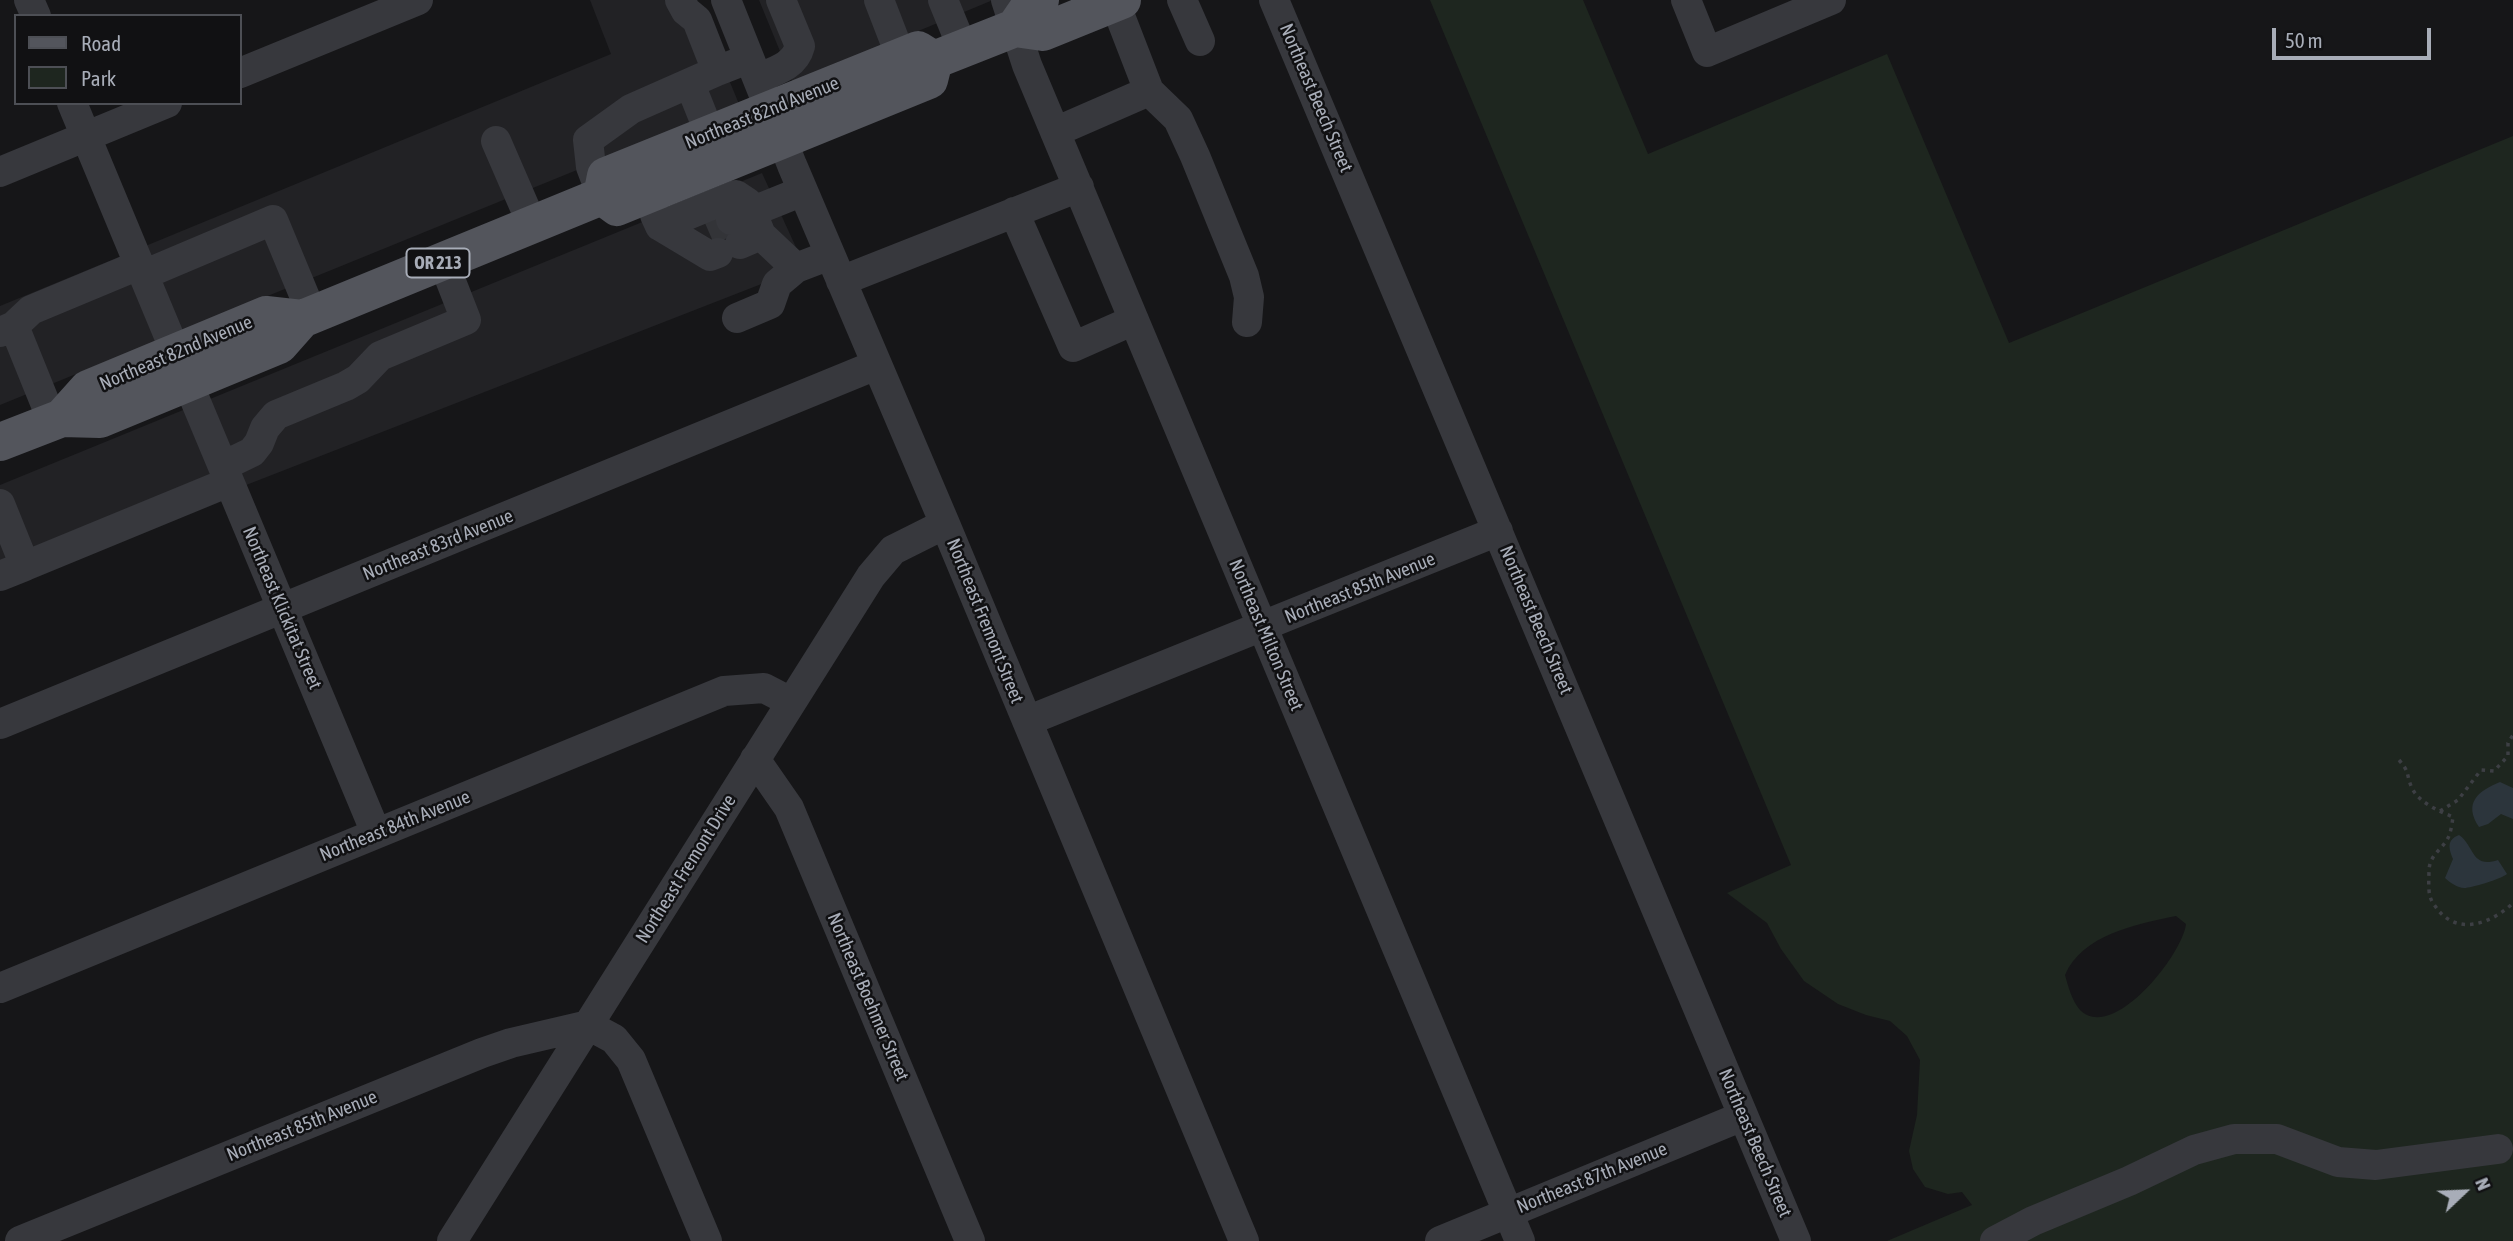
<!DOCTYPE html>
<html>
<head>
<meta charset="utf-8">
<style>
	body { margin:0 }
	#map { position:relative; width:2513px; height:1241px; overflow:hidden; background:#161618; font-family:"Asap Condensed",sans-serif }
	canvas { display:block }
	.legend { position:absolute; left:14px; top:14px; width:228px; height:91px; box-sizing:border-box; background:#111113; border:2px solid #4d4f55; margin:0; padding:9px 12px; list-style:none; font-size:21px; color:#a8adb8 }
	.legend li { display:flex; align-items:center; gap:14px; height:35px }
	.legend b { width:35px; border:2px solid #4d4f55 }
	.north { position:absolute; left:2429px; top:1157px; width:70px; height:70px; -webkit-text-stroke:5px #111113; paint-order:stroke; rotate:67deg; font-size:19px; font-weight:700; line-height:28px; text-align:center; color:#a8adb8 }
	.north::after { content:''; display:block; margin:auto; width:24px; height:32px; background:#a8adb8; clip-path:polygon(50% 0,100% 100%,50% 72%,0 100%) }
	.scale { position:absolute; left:2272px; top:28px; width:159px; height:32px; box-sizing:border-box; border:4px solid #a8adb8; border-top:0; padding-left:9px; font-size:21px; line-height:24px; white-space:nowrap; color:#a8adb8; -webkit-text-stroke:5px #111113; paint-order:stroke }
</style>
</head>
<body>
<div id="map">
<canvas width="2513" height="1241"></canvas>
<ul class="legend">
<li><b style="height:9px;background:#53555c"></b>Road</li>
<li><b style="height:19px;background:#1e261f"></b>Park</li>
</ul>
<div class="north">N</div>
<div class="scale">50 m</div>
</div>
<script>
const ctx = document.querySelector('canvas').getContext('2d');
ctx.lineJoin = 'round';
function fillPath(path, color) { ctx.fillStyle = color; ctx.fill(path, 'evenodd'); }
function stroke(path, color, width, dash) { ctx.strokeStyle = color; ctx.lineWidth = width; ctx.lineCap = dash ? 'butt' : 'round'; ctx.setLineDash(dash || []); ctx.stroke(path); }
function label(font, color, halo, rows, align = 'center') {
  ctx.font = font + ' "Asap Condensed",sans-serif'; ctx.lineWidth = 5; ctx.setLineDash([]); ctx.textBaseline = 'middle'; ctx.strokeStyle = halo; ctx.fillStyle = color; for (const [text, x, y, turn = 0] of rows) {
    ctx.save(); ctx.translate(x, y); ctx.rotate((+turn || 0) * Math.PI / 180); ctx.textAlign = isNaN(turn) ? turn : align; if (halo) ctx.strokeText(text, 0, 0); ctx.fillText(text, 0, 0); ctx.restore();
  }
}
const built = new Path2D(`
	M590 0H696L739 104 0 405V306L611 54Z
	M759 0H993L793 83Z
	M762 173 805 267 218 496 0 584V485Z`);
const green = new Path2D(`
	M1430 0H1583L1648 154 1887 54 2009 343 2513 136V1241H1887L1972 1205 1962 1192 1948 1194 1925 1187 1913 1169 1909 1151 1917 1115 1920 1060 1907 1036 1890 1021 1866 1015 1838 1004 1804 981 1781 949 1767 923 1727 893 1791 865ZM2176 916 2186 924C2183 954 2113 1043 2080 1010 2072 1001 2068 986 2065 975 2082 935 2136 924 2176 916Z`);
const water = new Path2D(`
	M2500 782 2513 788V819L2501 814 2488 824 2479 827C2463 803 2478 791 2500 782Z
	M2459 835C2475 846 2471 869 2498 860L2507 874C2501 879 2471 888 2464 888 2458 888 2449 882 2445 878L2453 859C2449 849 2446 840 2459 835Z`);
const minorTunnel = new Path2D(`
	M708 230 731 220`);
const path = new Path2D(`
	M2399 760C2410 773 2406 773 2411 786 2417 802 2439 811 2453 817 2452 824 2451 832 2448 838 2442 850 2430 854 2429 870 2429 876 2428 890 2430 896 2431 901 2435 906 2438 910 2459 936 2492 923 2513 903
	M2440 811 2458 800 2481 770 2494 771 2508 756V743L2513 735`);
const minor = new Path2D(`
	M29 0 36 16
	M680 0 686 11 697 20 717 71 735 64
	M726 0 792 165 945 524 1244 1241
	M879 0 901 57
	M943 0 963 49
	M1006 0 1027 65 1520 1241
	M1182 0 1200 41
	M1274 0 1796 1241
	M1686 0 1707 52 1831 0
	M1115 3 1149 91 1178 119 1195 156 1244 276 1249 297 1247 322
	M240 73 418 0
	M758 78C775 71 795 66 800 46L781 0
	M690 84 710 134
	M72 103 176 353
	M1055 132 1149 91
	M496 141 532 224
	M0 172 167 103
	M602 196 591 167 588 140 631 109 717 71
	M1014 212 1073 347 1134 320
	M655 215 660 226 710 256 718 253
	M731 220 803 191
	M660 226 736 195 748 203 761 235 740 244
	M761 235 796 268 830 255
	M143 275 273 220 312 314
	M841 281 1079 187
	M737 318 770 304 777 284 796 268
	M14 326 31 310 139 265
	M0 332 14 326 52 420
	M188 383 376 833
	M223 466 252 452 259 443 265 428 276 415 346 386 358 379 380 356 466 320 443 261
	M0 504 25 566 0 576
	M25 566 229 482
	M1027 721 1498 531
	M0 724 876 365
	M755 759 789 808 970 1241
	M0 988 724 691 764 688 791 702
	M20 1241 482 1053 511 1043 588 1025 614 1039 631 1060 707 1241
	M452 1241 871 576 893 550 945 524
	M1440 1241 1743 1116
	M1995 1241 2033 1221 2129 1181 2194 1150 2234 1139H2277L2338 1162 2376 1165 2498 1149`);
const major = new Path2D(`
	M1015 28 1032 3 1040 0
	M934 60 1015 28 1043 32 1122 0
	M602 196 606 176 918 50 934 60
	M602 196 617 207 929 80 934 60
	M62 418 88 389 266 315 302 319
	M0 442 62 418 100 419 279 345 302 319 602 196`);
const shields = [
	[438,263,63]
];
const shieldNames = [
	["OR 213",438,263]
];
const streetNames = [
	["Northeast Beech Street",1316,98,67],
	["Northeast 82nd Avenue",762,113,-22],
	["Northeast 82nd Avenue",176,353,-23],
	["Northeast 83rd Avenue",438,545,-22],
	["Northeast 85th Avenue",1360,588,-22],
	["Northeast Klickitat Street",282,608,67],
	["Northeast Beech Street",1536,620,67],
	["Northeast Fremont Street",985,621,68],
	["Northeast Milton Street",1266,635,67],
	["Northeast 84th Avenue",395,826,-22],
	["Northeast Fremont Drive",686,869,-58],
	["Northeast Boehmer Street",868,997,67],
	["Northeast 85th Avenue",302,1126,-22],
	["Northeast Beech Street",1755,1143,67],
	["Northeast 87th Avenue",1592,1178,-22]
];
fillPath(built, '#222225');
fillPath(green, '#1e261f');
fillPath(water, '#2c353c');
stroke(minorTunnel, '#333438', 30, [30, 15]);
stroke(path, '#3d3f44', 3.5, [3.5, 5]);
stroke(minor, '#37383d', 30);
stroke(major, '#53555c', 38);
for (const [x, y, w] of shields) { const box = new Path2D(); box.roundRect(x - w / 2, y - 14.5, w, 29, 5); ctx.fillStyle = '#111113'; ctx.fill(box); stroke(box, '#a8adb8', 2); }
label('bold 18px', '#a8adb8', null, shieldNames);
label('19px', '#a8adb8', '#111113', streetNames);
</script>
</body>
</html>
